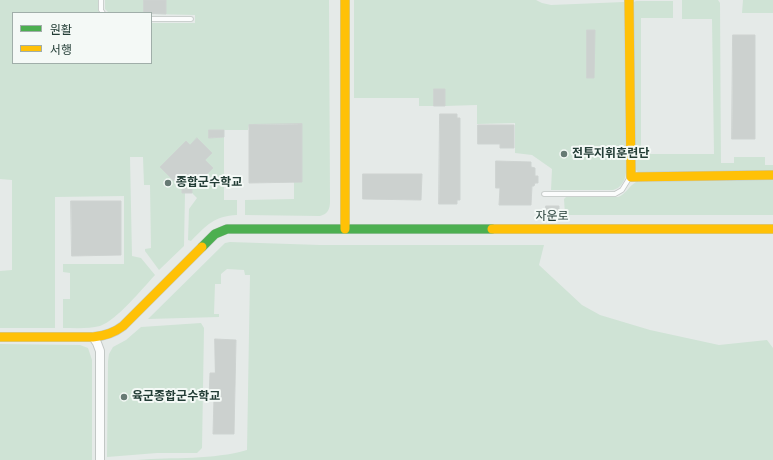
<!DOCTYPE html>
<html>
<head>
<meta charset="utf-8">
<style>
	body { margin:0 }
	#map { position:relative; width:773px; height:460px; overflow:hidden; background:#e5eae8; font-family:Arial,"Noto Sans KR",sans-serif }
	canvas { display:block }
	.legend { position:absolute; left:12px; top:12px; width:140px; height:52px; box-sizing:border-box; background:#f4f9f6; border:1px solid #a0aea9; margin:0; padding:5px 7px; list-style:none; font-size:12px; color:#233d36 }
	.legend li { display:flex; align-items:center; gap:8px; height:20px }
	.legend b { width:20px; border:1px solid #a0aea9 }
</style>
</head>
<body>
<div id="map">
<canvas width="773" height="460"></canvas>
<ul class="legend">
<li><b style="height:5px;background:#4caf50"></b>원활</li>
<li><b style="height:5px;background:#ffc107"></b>서행</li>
</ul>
</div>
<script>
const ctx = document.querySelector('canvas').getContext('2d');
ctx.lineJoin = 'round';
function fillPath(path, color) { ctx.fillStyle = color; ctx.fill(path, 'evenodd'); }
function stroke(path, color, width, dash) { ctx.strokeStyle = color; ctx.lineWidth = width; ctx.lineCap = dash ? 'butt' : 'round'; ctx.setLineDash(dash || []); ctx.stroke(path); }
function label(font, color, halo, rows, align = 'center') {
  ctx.font = font + ' Arial,"Noto Sans KR",sans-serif'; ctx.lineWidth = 4; ctx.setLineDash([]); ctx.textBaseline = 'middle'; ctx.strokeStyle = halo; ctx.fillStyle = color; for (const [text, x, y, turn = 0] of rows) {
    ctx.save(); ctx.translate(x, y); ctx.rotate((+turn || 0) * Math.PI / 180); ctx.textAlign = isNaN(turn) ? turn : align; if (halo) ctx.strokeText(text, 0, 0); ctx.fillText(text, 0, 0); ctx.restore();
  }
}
const green = new Path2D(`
	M0 0H98V9L99 13H13V63H151V23H195V15L109 13 105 9V0H329L330 201C330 209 328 214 320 216L245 215V200L294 199V182H302V124L249 125 248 130H209V138L224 137V200H237V215C214 216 207 225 191 241L188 240 189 209 197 198 192 193V189L213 168 186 142 182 189V193H185L184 246 159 270 145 251V249L151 248 150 185H144L143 157H130L132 256 141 258 155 275C142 289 117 320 100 326 89 329 75 328 63 328V299H70V273L63 272V264H124V196L55 197V328H0V271L12 270V180L0 179Z
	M354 0H536L542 3 551 5 624 2 626 173C625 181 621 188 613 190H551L552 169 532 155 515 153V123L477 124V105L445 106V89H434V106H419V98H354Z
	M682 0H718L720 3 721 163H734V157H765V165H773V173L638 172 634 168V2L636 1H673V18H641V154H714L712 19H682Z
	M743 0H773V13H742Z
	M773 178V215H565L564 199 566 197H618C626 194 629 186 636 182Z
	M230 242 320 245H544L539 265 582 305 600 315 650 330 719 345 767 340 773 348V460H137C174 457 213 460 247 450L250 275H245L244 270 227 269 221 274V284H215L214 314H219V317L148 319 225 243Z
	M201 323 204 328 202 448 197 453H157L107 457 108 361 109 354 113 347 126 340 141 327Z
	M0 344 80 345 88 348 92 360V460H0Z`);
const building = new Path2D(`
	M144 0H166V14L144 13Z
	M587 30H595L594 78H587Z
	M733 35H755V139H732Z
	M434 89H445V106H434Z
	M440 114H457V118H460V200H457V204H439Z
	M302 124V182L249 183V125Z
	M478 125H514V148H500V144H478Z
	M209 130H224V137L209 138Z
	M197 138 212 153 205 160 213 168 192 189V193H182V189L160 167 186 141 190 145Z
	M496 161 531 162V167L535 168V176H538V183H535L534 186H532L531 205H499L500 188H496Z
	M363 174H422L421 200 363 199Z
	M71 201H121V255L72 256Z
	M546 206H559V213H546Z
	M215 339 236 340 234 434H213L214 397H209L210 373H215Z`);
const lane = new Path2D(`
	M101 0V10L103 13
	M151 19H191
	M544 194H615L622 190 630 177`);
const street = new Path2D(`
	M93 337 97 343 100 351V460`);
const fast = new Path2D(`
	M202 247 215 234 227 229H492`);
const slow = new Path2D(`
	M345 0V229
	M629 0 631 177 773 175
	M492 229H773
	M0 337H93C104 336 114 333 123 326L202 247`);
const markers = [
	[564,154,4,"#677a74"],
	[168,183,4,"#677a74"],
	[124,397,4,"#677a74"]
];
const poiNames = [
	["전투지휘훈련단",572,154],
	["종합군수학교",176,183],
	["육군종합군수학교",132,397]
];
const streetNames = [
	["자운로",552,217]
];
fillPath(green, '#cfe3d5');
fillPath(building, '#ccd1cf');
stroke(building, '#ced3d1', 1);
stroke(lane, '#c2c7c5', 5.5);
stroke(street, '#c2c7c5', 10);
stroke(fast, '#c1c8c5', 10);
stroke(slow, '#c1c8c5', 10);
stroke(lane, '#fbfcfc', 4);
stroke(street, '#fbfcfc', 8);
stroke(fast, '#4caf50', 9);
stroke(slow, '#ffc107', 9);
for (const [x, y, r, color] of markers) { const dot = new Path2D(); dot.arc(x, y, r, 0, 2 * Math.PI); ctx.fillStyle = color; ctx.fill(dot); stroke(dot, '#f4f9f6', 1.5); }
label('bold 12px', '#233d36', '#f4f9f6', poiNames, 'left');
label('12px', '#233d36', '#f4f9f6', streetNames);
</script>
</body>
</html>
